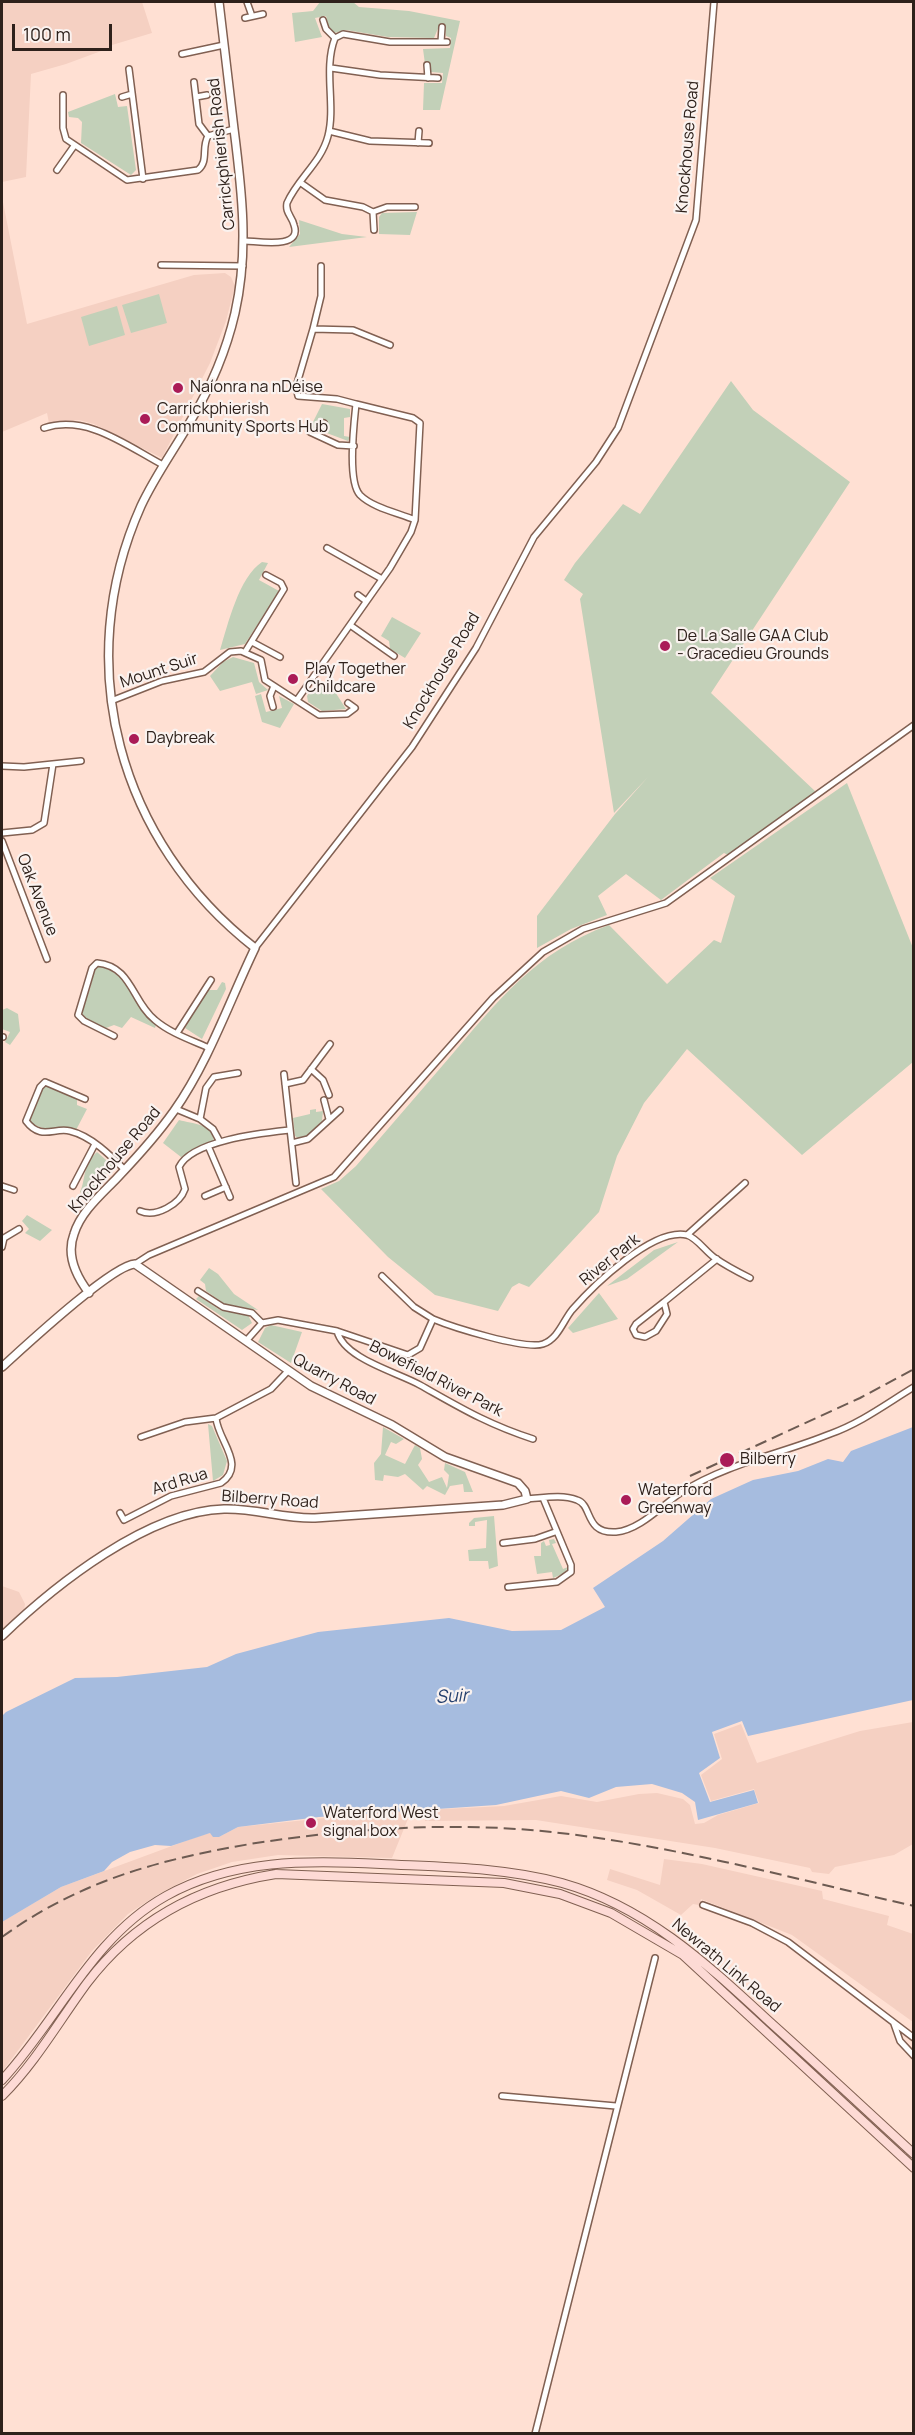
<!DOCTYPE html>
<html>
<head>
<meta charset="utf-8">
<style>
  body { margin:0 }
  #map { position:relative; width:915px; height:2435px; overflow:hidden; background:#ffe0d3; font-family:Manrope,sans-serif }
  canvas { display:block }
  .frame { position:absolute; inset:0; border:3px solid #2e211b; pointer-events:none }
  .scale { position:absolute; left:12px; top:24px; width:100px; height:27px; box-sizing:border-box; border:3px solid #2e211b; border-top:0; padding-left:8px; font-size:18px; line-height:21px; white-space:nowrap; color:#2e211b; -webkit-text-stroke:4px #faf2ef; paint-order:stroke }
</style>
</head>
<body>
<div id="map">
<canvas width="915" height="2435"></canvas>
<div class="frame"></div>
<div class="scale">100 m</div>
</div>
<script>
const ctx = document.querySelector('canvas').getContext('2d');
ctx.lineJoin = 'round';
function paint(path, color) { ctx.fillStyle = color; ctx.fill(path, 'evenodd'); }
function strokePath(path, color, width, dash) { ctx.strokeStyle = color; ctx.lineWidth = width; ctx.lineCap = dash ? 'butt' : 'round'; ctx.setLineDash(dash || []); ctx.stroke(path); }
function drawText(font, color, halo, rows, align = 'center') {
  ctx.font = font + ' Manrope,sans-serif'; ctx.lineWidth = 4.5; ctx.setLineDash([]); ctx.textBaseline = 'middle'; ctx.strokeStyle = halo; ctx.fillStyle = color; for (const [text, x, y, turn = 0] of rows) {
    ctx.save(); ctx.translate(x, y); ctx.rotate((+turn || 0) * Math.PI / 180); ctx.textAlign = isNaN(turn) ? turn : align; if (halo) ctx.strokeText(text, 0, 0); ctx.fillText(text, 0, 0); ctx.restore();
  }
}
paint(new Path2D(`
  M2,2H142L152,33L112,45V47L66,64L31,74L26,177L2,182Z
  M2,197L27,324L194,275L225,273L231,277L235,286L226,321L210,363L162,458L94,424L79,420L49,423L47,413L2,432Z
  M2,1586L19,1592L25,1604L24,1611L2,1632Z
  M913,1722V1844L894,1855L835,1867L829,1874L812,1872L810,1868L715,1848L536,1820L425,1821L424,1810L504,1806L561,1796L597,1802L639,1794L657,1793L683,1799L690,1805L695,1824L704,1823L718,1815L759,1803L754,1789L711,1801L701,1775L722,1759L714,1734L741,1724L757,1763L860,1731Z
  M412,1809L392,1858L278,1855L232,1862L197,1874L157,1895L128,1914L92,1951L2,2072V1922L5,1920L61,1887L199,1836L210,1833L219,1837L238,1827Z
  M664,1859L702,1864L822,1891L823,1899L889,1916L887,1925L913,1934V2022L792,1935L701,1899L699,1905L693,1904L681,1915L637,1890L607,1880L610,1869L660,1885Z`), '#f5d0c2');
paint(new Path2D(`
  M320,2H353L359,7L409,11L460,21L440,110H423L424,83H442L443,73L431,72L430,63L425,64L423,49L450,48L451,38L446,36L445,27L439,26L434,38L388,37L346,30L334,33L329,28L326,16L315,18L322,37L295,42L292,13L313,11Z
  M115,94L118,107L127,106L136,170L131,175L81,143L82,122L78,118L69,117L68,112Z
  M417,212L410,235L379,234V217L382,213Z
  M299,220L342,234L367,237L289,247L300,234Z
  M159,294L167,323L131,333L122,305Z
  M117,306L125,335L89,346L81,317Z
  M731,381L753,410L850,482L711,693L816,792L728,855L724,853L661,900L626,874L598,896L607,915L571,929L537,948V916L615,814L648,777L614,813L580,599L583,594L564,580L575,563L623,504L640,514Z
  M322,404L350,409V417L344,418V436L350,437L348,441L324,432L328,425L323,422L317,431L310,428Z
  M262,562L268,563L259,580L279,591L245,644L220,650C228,624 239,577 262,562Z
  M392,617L421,633L405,658L390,649L389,641L381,636Z
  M233,657L254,663L259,682L268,690L256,694L252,682L220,691L210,676L223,662Z
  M315,684L332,687L346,709L322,711L308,702L307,696Z
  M261,694L266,712L282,708L279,696L294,704L280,728L262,722L255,696Z
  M847,783L913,948V1062L802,1155L687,1049L644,1103L617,1156L599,1212L529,1287L519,1283L512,1287L498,1311L435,1295L388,1257L321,1189L339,1181L356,1166C387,1130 418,1094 449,1058C498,1001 535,952 609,925L667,984L714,940L721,943L735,896L710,878Z
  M99,966C140,980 128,1002 156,1025L155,1028L131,1017L122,1028L114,1025L106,1028L84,1018L81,1009L90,989L95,968Z
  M222,982L225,983L226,989L202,1039L185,1028L197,1005L209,990H217Z
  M7,1008L18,1014L20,1031L10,1045L5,1042L10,1032L2,1029V1010Z
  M47,1086L77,1098V1105L87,1109L76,1130C58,1122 53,1136 29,1122L43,1087Z
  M316,1109V1112L323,1111L322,1121L306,1137L298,1138L295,1136L293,1118L310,1114V1110Z
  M179,1120C193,1124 212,1123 214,1141L181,1157L163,1143Z
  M97,1152L113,1166L87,1197L80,1192C86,1180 82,1165 97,1152Z
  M27,1215L52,1230L40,1241L25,1233L29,1229L22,1221Z
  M678,1242L627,1279L607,1286L654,1250Z
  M209,1268L218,1274L234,1294L258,1310L225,1304L206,1291L205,1284L200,1280Z
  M599,1293L618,1319L573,1333L568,1328Z
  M199,1296L220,1310L248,1315L252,1323L242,1330L196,1299Z
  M271,1325L302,1332L291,1363L258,1342L265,1328Z
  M208,1424L212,1426L227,1461L223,1475L213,1481Z
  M383,1427L404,1439L396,1444L391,1442L385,1455L405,1464L415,1445L420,1448L422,1459L418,1465L429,1482L442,1477L447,1488L449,1475L444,1470L445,1463L465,1472L473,1492H464L463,1484L450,1486L445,1495L427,1486L423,1490L405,1474L398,1477L384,1475L383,1481L375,1480L374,1463L381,1454Z
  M494,1516L498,1566L489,1569L488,1561H469L468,1550L486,1548L487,1520L475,1522V1526H469V1523L474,1518Z
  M554,1539L556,1543L552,1544L563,1569L568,1567L565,1573L553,1578L552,1572L537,1574L534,1556H541V1543L544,1541L546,1546L550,1545L549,1540Z`), '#c2d0b8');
paint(new Path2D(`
  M913,1427V1700L748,1736L742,1721L712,1732L720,1758L699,1773L710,1802L754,1790L758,1803L698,1820L695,1802L682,1793L652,1784L616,1787L589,1798L561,1791L496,1805L319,1817L238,1827L219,1837H213L210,1833L171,1846L155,1845L130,1852L112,1862L104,1871L61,1887L2,1922V1716L6,1712L75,1678L117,1677L207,1667L236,1654L318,1632L449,1618L512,1631L561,1630L605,1607L593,1588L663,1541L711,1499L753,1480L798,1471L828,1459L843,1462L851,1451Z`), '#a6bcdf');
const minor = new Path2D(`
  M247,2L252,16
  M245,18L263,14
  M335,38L343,34L390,42H447
  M441,42L442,27
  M182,54L224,45
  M427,65L428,78
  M331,68L380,75L438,78
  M129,69L143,179
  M194,82L199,124L208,136
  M63,95V128L66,139L127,180L198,170C209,161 201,148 208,136L234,129
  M122,97L132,94
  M196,97L207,95
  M329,131L370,141L429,143
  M418,143L419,131
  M57,170L74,146
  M301,183L325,200L363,207L373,212L387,207H415
  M373,212L374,230
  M245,241C257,241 303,250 294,225C292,216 285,213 287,203C298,178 321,163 328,136C336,105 323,69 335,38L326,29L323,20
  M161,265L243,266
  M313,329L321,296V266
  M356,404L337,399L298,396L296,387L313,329L353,330L390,345
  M44,428C87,414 127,446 163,465
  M310,432L338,445L354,446
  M317,435L324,423
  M327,548L382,579
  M358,595L366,601
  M350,625L394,656
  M252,642L280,657
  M245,652L284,589L281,583L266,575
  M297,700L390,568L411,532L415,520C399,513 373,508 360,495C347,481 354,423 356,404L413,418L420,423L415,520
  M111,701L162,681L204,672L230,652L241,651L261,660L265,680L319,715L347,714L355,708L348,703
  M273,707L270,696L274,686
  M2,766L24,767L81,761
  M2,833L32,830L44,823L53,764
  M2,841L47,959
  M255,948L412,747L476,648L534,537L596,462L618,428L696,220L714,2
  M177,1033L211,980
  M114,1036L84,1021L78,1015L92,968L97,963C132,966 132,1002 155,1020C170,1033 191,1040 209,1048
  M2,1037H3
  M311,1069L323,1080L329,1095
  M284,1074L296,1183
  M285,1084L303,1080L330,1044
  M85,1099L45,1082L40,1087L26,1121C41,1141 54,1127 70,1131C91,1136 110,1155 125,1170
  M324,1100L329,1119
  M176,1109L200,1119
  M220,1142L213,1129L200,1119L206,1088L214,1077L238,1073
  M292,1143L308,1139L340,1110
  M209,1148L230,1197
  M2,1186L14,1190
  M73,1186L95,1144
  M205,1196L226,1187
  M140,1211C156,1218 180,1204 185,1189L179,1167C192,1140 263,1133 290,1130
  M687,1235L745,1183
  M2,1247L4,1238L19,1229
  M135,1264L149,1255L334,1177L493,998L543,952L583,929L666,903L914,725
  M382,1276L414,1307L433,1319
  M198,1291L223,1307L252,1313L262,1323
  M664,1302L636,1324L633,1329L636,1335L645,1337L656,1331L667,1314L664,1302L717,1259
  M337,1331C344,1359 397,1372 420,1385C461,1408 487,1424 533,1439
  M246,1341L262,1323L278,1320L337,1331L408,1355L420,1348L433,1319C452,1327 525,1350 543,1344C558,1339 563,1321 572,1310C593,1286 653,1227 687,1235C697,1238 706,1252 715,1258C726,1266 738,1272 750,1278
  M141,1437L185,1422L216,1418
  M527,1499C543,1498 562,1494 577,1500C593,1505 584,1534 616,1532C640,1530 662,1505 682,1492C728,1463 781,1454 830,1434C861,1423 886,1404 914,1387
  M120,1513L124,1520L171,1496L221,1483C247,1465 218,1441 216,1418L271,1389L288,1371
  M503,1543L535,1539L555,1532
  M508,1587L557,1582L571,1572V1565L543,1498
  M703,1905L752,1923L788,1942L914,2038
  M894,2024L900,2041L914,2056
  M502,2096L616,2106
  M535,2434L655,1958`);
const tertiary = new Path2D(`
  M89,1293C76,1276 66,1255 74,1234C81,1211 102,1194 118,1177C138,1156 157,1135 174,1111C209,1061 229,1002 255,948C119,842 70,665 141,506C155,476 174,450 190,422C211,387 226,352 235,313C249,251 242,192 234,129C229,87 224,44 219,2
  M2,1367C23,1348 112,1265 135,1264L311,1386L392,1425L445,1457L518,1483L525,1491L527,1499L503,1505L315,1518C284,1519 255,1508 224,1509C148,1511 55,1585 2,1636`);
const secondary = new Path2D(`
  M2,2080C58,2020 91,1938 166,1896C232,1859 308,1860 381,1864C441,1867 504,1867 562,1883C647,1907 708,1965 771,2023C819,2066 866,2110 914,2154
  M2,2096C36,2062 59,2021 87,1983C134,1921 199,1886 276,1874L504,1883L560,1894L611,1913L683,1955L914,2168`);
strokePath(minor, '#816052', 8);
strokePath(tertiary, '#816052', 10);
strokePath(secondary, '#816052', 10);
strokePath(minor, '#fff', 5);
strokePath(tertiary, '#fff', 7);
strokePath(secondary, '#fddad5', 8);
strokePath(new Path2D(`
  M690,1476L860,1398L914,1369
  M2,1937C81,1880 161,1859 256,1843C336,1831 419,1824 501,1828C637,1835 781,1876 914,1906`), '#6d5b52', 2, [12, 6]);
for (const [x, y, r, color] of [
  [178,388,6,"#aa1b57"],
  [145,419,6,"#aa1b57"],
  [665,646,6,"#aa1b57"],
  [293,679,6,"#aa1b57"],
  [134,739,6,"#aa1b57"],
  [727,1460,8,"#aa1b57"],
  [626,1500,6,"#aa1b57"],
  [311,1823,6,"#aa1b57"]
]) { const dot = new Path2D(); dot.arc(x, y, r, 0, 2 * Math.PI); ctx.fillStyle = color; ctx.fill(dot); strokePath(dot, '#faf2ef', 2); }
drawText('16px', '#2e211b', '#faf2ef', [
  ["Knockhouse Road",688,147,-85],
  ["Carrickphierish Road",222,154,-96],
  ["Mount Suir",159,671,-18],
  ["Knockhouse Road",442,671,-59],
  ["Oak Avenue",37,895,69],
  ["Knockhouse Road",115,1160,-50],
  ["River Park",610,1260,-39],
  ["Bowefield River Park",436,1379,27],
  ["Quarry Road",334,1380,28],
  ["Ard Rua",180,1482,-17],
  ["Bilberry Road",270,1500,4],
  ["Newrath Link Road",726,1966,40]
]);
drawText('16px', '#2e211b', '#faf2ef', [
  ["Naíonra na nDéise",190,388],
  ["Carrickphierish",157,410],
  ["Community Sports Hub",157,428],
  ["De La Salle GAA Club",677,637],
  ["- Gracedieu Grounds",677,655],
  ["Play Together",305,670],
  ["Childcare",305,688],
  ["Daybreak",146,739],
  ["Bilberry",740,1460],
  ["Waterford",638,1491],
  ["Greenway",638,1509],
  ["Waterford West",323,1814],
  ["signal box",323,1832]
], 'left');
drawText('italic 18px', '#26416f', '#faf2ef', [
  ["Suir",452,1697,-3]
]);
</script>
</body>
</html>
